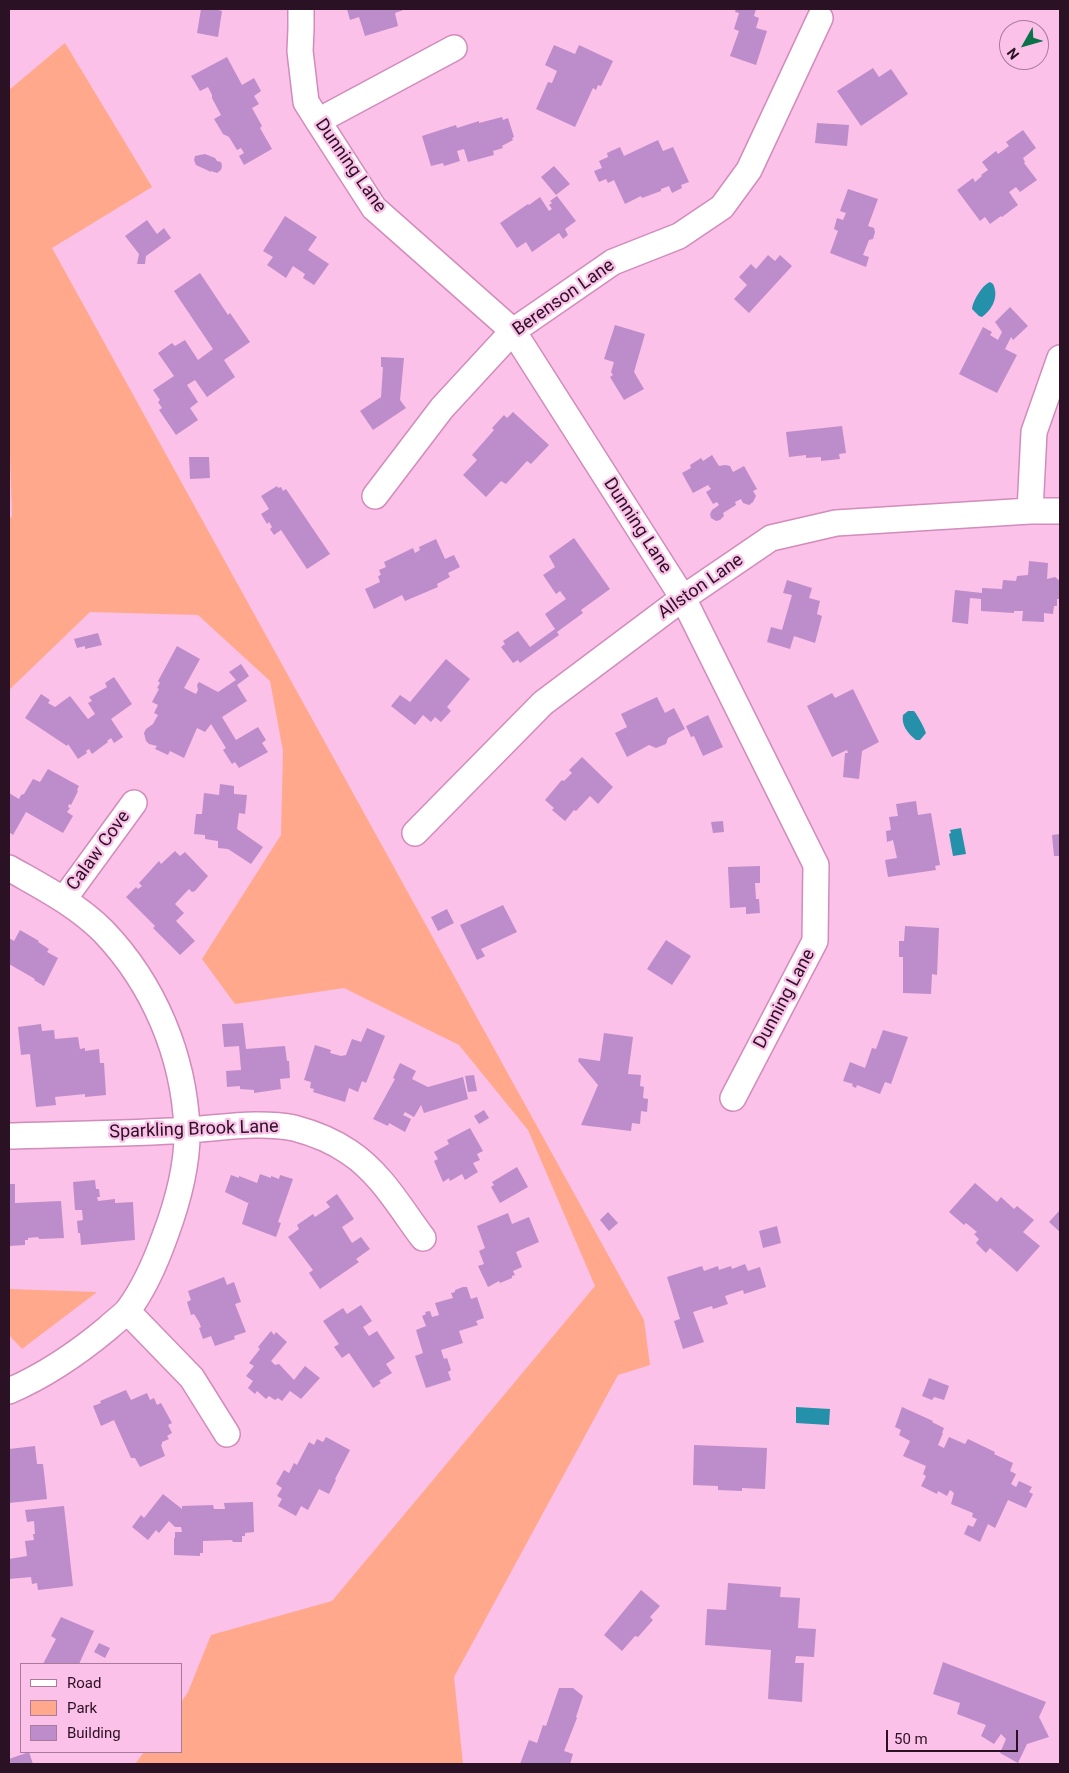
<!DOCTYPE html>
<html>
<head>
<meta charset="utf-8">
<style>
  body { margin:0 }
  #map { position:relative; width:1069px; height:1773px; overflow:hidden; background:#fbc1e8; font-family:Roboto,sans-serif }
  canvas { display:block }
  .frame { position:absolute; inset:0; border:10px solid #2b1124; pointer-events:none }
  .legend { position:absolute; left:20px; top:1663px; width:162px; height:90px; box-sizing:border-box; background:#fbc1e8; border:1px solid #a87b9a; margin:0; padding:6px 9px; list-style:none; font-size:15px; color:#2b1124 }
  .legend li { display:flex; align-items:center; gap:10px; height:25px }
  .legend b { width:25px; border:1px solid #a87b9a }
  .north { position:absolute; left:999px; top:20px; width:50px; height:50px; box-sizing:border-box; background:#fbc1e8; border:1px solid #a87b9a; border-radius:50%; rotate:232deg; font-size:14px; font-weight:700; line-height:20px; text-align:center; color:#2b1124 }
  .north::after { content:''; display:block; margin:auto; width:18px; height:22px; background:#0a7148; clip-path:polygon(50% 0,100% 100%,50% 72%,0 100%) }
  .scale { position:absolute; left:886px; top:1730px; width:132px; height:22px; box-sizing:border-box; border:2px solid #2b1124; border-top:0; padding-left:6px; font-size:15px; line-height:18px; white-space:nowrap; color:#2b1124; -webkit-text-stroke:4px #fbc1e8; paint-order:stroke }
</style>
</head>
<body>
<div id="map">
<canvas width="1069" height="1773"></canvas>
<div class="frame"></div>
<ul class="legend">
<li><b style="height:6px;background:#fff"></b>Road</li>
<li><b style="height:14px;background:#ffa88b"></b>Park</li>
<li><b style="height:14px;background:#bd8cca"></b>Building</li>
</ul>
<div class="north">N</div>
<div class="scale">50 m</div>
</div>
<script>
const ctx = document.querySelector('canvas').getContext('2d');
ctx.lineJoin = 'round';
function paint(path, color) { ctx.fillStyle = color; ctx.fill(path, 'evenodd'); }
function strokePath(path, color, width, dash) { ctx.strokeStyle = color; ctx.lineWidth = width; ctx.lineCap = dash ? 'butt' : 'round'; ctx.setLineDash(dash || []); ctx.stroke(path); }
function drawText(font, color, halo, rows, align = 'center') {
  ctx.font = font + ' Roboto,sans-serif'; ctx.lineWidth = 4.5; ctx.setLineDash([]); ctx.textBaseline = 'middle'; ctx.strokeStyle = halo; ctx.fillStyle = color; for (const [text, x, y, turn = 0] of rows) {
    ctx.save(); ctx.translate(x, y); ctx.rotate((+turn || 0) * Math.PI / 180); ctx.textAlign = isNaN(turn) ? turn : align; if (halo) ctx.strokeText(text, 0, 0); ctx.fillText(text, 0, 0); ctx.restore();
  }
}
paint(new Path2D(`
  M65,43L152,187L52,248L644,1320L650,1365L618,1375L454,1677L463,1764H135L144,1752H181V1702L188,1692L211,1635L332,1601L595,1286L528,1130L459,1045L344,988L235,1004L202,959L281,835L283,751L270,681L198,615L90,612L9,690V521L12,515L9,422V90Z
  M9,1289L97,1292L22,1349L9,1335Z`), '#ffa88b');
paint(new Path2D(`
  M990,282L993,284C999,296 993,309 982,317L979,316L972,309C973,301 982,285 990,282Z
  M914,711C917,714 925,729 926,733L920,740H916C908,734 901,725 903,715L908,711Z
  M961,828L966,854L953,856L949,834L951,833L950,830Z
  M796,1407L830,1409L829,1425L796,1423Z`), '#2590aa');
paint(new Path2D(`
  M201,9H214L222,11L218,37L197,33Z
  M347,9H406L395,13L398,26L365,36L359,17L350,20Z
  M736,9H756L754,16L759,18L756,28L767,31L756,65L730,56L739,31L734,29L739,13L735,12Z
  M554,45L575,54L579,45L613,61L601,86L598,85L596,90L593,88L575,127L536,109L548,82L552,83L557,71L545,65Z
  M227,57L242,85L254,78L261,91L254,96L259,104L252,108L262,126L260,128L272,149L244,165L239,156L244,153L241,148L237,150L229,137L223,134L214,119L221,115L212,98V95L208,87L200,91L191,76Z
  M873,68L879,77L891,69L908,94L861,126L837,91Z
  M502,117L503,120L508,118L514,137L512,138L513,140L502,146L503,148L493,151L494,155L468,162L464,149L457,151L460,161L444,166L443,163L431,166L422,136L456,125L457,128L479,121V123Z
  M817,123L849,125L847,146L815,143Z
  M1023,130L1036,148L1023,158L1025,162L1024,163L1037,180L1020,192L1016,187L1009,192L1018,205L1002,217L1001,216L990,224L985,217L980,221L957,190L973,178L975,182L982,176L981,175L988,170L982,162L996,151L998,154L1009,146L1006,142Z
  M658,140L663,151L673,147L689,182L681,185L682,188L672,193L669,186L661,189V191L642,198L641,196L625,204L614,180L608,183L606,179L599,182L594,171L602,168L599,161L608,157L607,153L620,147L624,156Z
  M205,154L215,158L217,161L221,162L222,166L221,170L217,173L211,171V172L196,165L194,160L195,156Z
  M554,166L570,184L556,195L541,177Z
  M848,189L878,199L868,226L874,228L875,232L873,239L869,240L863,255L869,257L866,267L830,253L838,231L834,229L837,218L843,220L846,213L840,211Z
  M557,196L576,221L565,229L568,235L563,239L559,233L532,252L526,242L517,248L500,223L528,204L529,205L540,197L549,211L552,209L549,205L552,203L550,201Z
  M285,216L317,237L308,250L329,264L314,285L303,278L305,274L293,266L286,278L267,265L273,257L263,251Z
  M147,220L157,234L164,228L171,238L146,256L145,264H137L139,254L125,236Z
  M768,255L775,261L780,255L792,266L749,313L734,299L747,285L739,277L751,264L756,269Z
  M200,273L228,315L230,313L250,342L224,360L235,377L207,397L195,380L187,385L198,402L190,408L198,420L176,435L159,410L162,408L158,402L160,400L153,390L174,376L158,353L172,343L175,346L185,340L198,360L213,349L174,291Z
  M1010,307L1028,326L1013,340L1011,337L1005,349L1017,355L997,393L959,374L983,327L992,332L990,335L998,340L1002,332L995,322Z
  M615,325L645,334L634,372L644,389L624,400L610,377L613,375L611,372L614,362L604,359Z
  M381,357L404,358L400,400L406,408L373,430L360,411L381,397L383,367H381Z
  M513,412L549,445L531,464L527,461L506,484L501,481L486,497L463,475L477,460L472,455L494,430L492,428L504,415L507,418Z
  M842,426L846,453L839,454L840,459L821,461V457L806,458V455L789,457L786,432Z
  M712,455L719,466L725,465L730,466L733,472L744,466L757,489L753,491L756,496L753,502L749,505L743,503L741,499L735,502L736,505L723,513L724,516L720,520L716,521L711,518L710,514L712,510L719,505L717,502L713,504L706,492L711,489L708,485L693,493L682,473L691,468L690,465L701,458L703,461Z
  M189,457H209L210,478L190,479Z
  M277,486L278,488L281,487L283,491L286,489L330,554L307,569L281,530L274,535L270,529L272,527L269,522L267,524L261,514L269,509L261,496Z
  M574,538L610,589L581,610L583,613L557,632L559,635L520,663L518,660L513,663L501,647L505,644L503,641L518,631L530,647L555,629L545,614L566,599L560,591L556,594L543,575L555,567L549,556Z
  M436,539L445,559L454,555L460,567L448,573L450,577L437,584L438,587L405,601L402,595L374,609L365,589L380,582L378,576L381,575L379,570L386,567L384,562L413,548L415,553L420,550L419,547Z
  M1029,561L1048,563L1047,579L1055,577L1060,581V599H1057V606H1054L1053,614L1044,613V622L1022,621L1023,611H1014V613L981,611V599L970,598L968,624L952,622L955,590L982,593V588L1002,589L1003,580L1016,581L1017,576L1028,575Z
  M787,580L812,588L809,598L820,601L817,614L822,616L815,643L794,636L790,649L767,642L771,627L782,630L792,595L783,593Z
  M98,633L102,645L85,649V646L77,648L74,639Z
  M177,646L200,659L184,688L196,694L198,690L197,685L199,682L218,692L236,680L229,672L241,664L249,676L237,685L247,701L222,717L236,740L258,727L266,740L262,743L268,752L239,768L235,762L232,764L223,750L226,748L211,724L205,732L197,728L184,758L170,751L168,755L155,749L157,746L149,744L146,741L144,733L146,729L153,724L158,715L154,713L158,705L152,702L159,689L157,688L160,683L158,681Z
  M446,659L470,679L447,707L451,711L441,722L435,717L431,722L423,715L415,725L391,706L400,695L410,702Z
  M114,677L132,704L111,719L123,737L114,743L111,738L107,741L108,742L92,754L89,749L86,751L87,753L78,759L68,744L67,746L25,718L41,694L50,700L48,703L55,707L70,696L88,719L95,714L88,703L92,701L89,697L107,687L105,683Z
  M853,689L879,742L862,751L859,779L843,777L845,753H848L847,750L832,757L807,706L832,693L835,698Z
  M657,697L665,713L674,708L685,729L668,738L666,744L656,748L649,745L627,757L615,733L627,727L621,714Z
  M708,715L723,747L703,756L694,736L691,737L686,726Z
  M582,757L613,787L598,804L590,796L576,811L574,810L565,821L552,810L554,808L545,800L561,781L562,780L564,781L572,773L569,770Z
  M48,769L79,786L77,790L78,791L71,805L69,804L68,807L70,808L67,812L73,816L63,833L26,812L13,835L9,832V793L19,799L21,795L24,794L33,779L40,782Z
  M220,784L234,786V794L247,795L245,814L239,813L237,829L263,847L251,864L228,849L218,848V841L205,839V835L194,834L196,814H202L204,793L219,795Z
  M916,801L918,815L931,813L940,865L935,866L936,870L888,877L885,860L897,858L893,840L887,842L886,831L891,830L889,817L898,816L896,804Z
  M723,821L724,832L713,833L711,822Z
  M1060,834V856H1054L1052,835Z
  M175,851L180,856L185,852L208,876L195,891L192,892L189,889L175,904L184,913L176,921L195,941L180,955L153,928L155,926L126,897L136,887L138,889L142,886L139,883L159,861L161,864Z
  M760,866V883H755L756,899H759L760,913L746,914V907L730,908L728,867Z
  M503,905L517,932L481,949L485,956L477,960L460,925Z
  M447,909L454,923L438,931L431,917Z
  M905,926L939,928L937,975L932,974L931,994L903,993V957H899V941H904Z
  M20,930L39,941L38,942L49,949L47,952L58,958L44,986L34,980L35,979L9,964V938L14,941Z
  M666,940L691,956L672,985L647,969Z
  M243,1023L246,1049L285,1046L287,1061H289L290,1078L280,1079L281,1089L254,1093V1090L240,1089V1086L227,1087L226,1071L241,1070L239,1046L224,1047L222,1024Z
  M41,1024L42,1031L54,1030L55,1039L78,1037L80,1049L85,1048V1051L99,1049L100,1063H104L106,1095L85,1097V1094L55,1097L56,1105L36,1107L30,1054L21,1055L18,1027Z
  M367,1028L385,1036L366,1083L362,1081L358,1092L349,1088L345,1102L313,1092L314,1089L310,1088L311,1082L304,1080L315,1045L331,1050L330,1053L341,1056L346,1055L352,1039L361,1042Z
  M883,1030L908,1037L891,1084L885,1082L880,1094L857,1085L856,1088L852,1086L853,1084L843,1081L850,1062L865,1068L872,1048L876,1049Z
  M604,1033L633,1037L628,1074L641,1075L640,1086L644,1087L643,1098L648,1099L647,1112L641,1111L640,1124L632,1123L631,1131L581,1125L598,1085L578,1061L579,1058L600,1061Z
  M400,1063L416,1071L412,1079L428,1087L463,1077L468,1099L424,1113L421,1105L414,1117L405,1112L403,1115L411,1119L405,1132L389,1123L388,1126L373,1119L395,1079L393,1078Z
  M474,1075L477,1091L468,1092L465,1076Z
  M484,1110L489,1118L479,1124L474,1116Z
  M470,1128L483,1151L477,1154L480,1160L473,1163L478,1172L465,1180L462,1174L450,1181L449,1178L443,1182L434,1161L438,1159L434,1152L449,1144L447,1140Z
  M517,1167L528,1187L500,1203L491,1187L494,1185L492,1182Z
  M260,1174L271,1178V1176L279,1179L280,1175L293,1179L278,1222L281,1223L276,1237L242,1224L249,1201L248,1203L225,1192L231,1175L239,1178V1176L257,1183Z
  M95,1180L96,1189H99L100,1197H97L98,1201L115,1199V1203L133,1202L135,1240L81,1245L80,1233H78L77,1221L83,1220L82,1210H75L73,1182Z
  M975,1183L997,1202L1001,1197L1014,1209L1017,1206L1034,1220L1023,1232L1040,1246L1017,1272L990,1248L986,1253L976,1243L979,1239L974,1234L977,1232L966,1223L964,1225L949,1212Z
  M9,1184H15V1203L61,1201L64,1238L39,1239L38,1237L28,1238V1240H25V1245L9,1246Z
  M337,1194L354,1219L342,1227L352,1243L361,1237L370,1249L356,1259L359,1262L320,1289L309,1273L313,1270L288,1237L299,1229L297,1225L313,1214L315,1217L330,1207L326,1202Z
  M1060,1210V1232L1049,1222Z
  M608,1212L618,1223L609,1231L600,1220Z
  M508,1213L512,1224L529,1217L539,1242L516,1252L522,1267L513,1271L515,1275L512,1276V1278L500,1283L499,1281L488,1287L478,1266L484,1264L479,1251L485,1248L477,1226Z
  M777,1226L781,1243L763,1248L759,1231Z
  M745,1264L748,1271L760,1267L766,1287L744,1294L743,1290L725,1296L728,1304L713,1309L712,1306L693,1312L704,1342L683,1349L674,1321L680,1319L667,1277L702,1266L704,1271L718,1266L719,1270L731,1266L732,1269Z
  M224,1277L227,1285L234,1282L241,1302L235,1304L246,1332L234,1336L235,1339L215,1346L211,1336L203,1339L199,1328L201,1327L199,1322L194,1314L191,1315L187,1302L191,1300L188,1291Z
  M463,1287H467L471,1299L477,1297L484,1318L476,1321L478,1325L459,1331L463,1343L441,1350L444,1359L447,1358L451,1370L448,1372L451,1380L426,1388L415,1356L423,1353L416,1330L426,1326L422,1316L426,1314L425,1312L430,1311L432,1317L439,1315L435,1303L453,1298L451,1293L455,1292V1290Z
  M361,1305L372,1321L363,1327L369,1336L377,1331L395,1358L386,1364L392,1373L379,1381L381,1383L373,1388L349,1353L342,1358L334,1347L339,1344L323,1321L343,1308L347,1314Z
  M271,1331L274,1335L276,1332L287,1342L271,1361L275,1365L279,1364L294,1380L305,1366L320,1378L301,1399L290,1391L282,1401L278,1398L275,1400L269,1396L266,1399L257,1391L255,1394L248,1388L253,1381L246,1376L254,1366L249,1363L260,1349L258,1347Z
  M929,1378L949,1386L944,1400L934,1397L932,1400L922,1396Z
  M126,1390L131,1400L147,1393L150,1400L154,1398L157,1405L161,1403L172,1423L168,1425L172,1433L167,1436L169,1439L162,1442V1444L161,1445L165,1456L140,1467L135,1458H131L114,1420L101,1426L93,1406L101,1403L100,1401Z
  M902,1407L933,1421L932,1422L944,1428L942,1433H943L938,1445L944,1448L949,1437L965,1444L968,1439L995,1452L994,1454L1013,1463L1010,1471L1016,1474L1011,1484L1016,1487L1019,1481L1032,1487L1029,1492L1033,1494L1026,1508L1008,1500L995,1528L988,1524L980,1542L964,1534L968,1525L973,1527L977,1519L972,1517L973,1513L951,1504L954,1493L950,1490L947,1496L938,1491L937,1494L921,1486L926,1476L923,1474L926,1466L903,1456L910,1441L899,1435L901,1430L895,1427Z
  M326,1437L350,1450L335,1479L336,1480L329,1494L319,1489L308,1510L301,1506L296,1516L278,1506L282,1499L277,1496L282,1488L276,1484L284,1470L289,1473L294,1463L297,1465L309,1442L314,1445L317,1439L323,1442Z
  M694,1445L767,1448L765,1489L742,1488V1491L718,1490V1486L693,1485Z
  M35,1446L37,1464H43L47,1499L9,1503V1449Z
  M163,1494L182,1509V1506L213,1505L214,1509H225L224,1503L253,1502L254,1532L245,1533V1536H242V1542H233L232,1540L203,1541V1553H200V1556L174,1555V1538H175V1532H182L181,1527H175L169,1521L159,1533L156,1530L148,1540L132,1527L141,1515L144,1518Z
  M64,1506L73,1586L38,1590L37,1583L32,1584L31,1577L9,1579V1559L27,1556L25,1541L34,1540L33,1534H35L34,1521L27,1522L25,1510Z
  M728,1583L781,1587L780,1597L800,1598L798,1628L816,1629L814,1657L796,1656L795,1663H804L802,1702L768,1699L771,1650L705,1645L707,1609L726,1610Z
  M641,1590L660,1606L650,1617L653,1620L638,1637L635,1636L622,1651L604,1635Z
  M61,1617L94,1631L79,1664H43L56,1639L51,1636Z
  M99,1643L110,1648L105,1658L94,1652Z
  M943,1662L1046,1702L1039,1717L1049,1737L1027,1744L1018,1763L1000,1753L1006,1739L1001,1734L994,1744L981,1736L986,1725L957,1714L960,1703L933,1694Z
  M559,1688H573L583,1696L576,1717L577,1718L564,1751L573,1754L570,1764H520L529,1740L537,1743L543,1725L546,1726Z
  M29,1752L33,1764H11L9,1759Z`), '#bd8cca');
const minor = new Path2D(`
  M301,9V29L300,51L306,102L318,121L374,208L513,331L683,598L816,865L815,941L733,1098
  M318,121L454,48
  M375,496L442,408L513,331L613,262L679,236L722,207L749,170L820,18
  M1030,511L1034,432L1060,358
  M415,833L543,703L683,598L771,538L836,523L1030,511H1060
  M9,868C42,887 76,904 103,931C154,984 184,1056 187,1129C188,1164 177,1204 165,1236C156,1261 144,1289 128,1310C122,1317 114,1322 108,1328C78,1353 44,1376 9,1391
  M64,899L134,803
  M9,1136C68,1134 128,1134 187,1130C222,1128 259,1121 294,1128C313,1133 333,1141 349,1152C381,1173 401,1209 423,1238
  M127,1311L192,1378L227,1434`);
strokePath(minor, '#d18cbb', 28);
strokePath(minor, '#fff', 25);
drawText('18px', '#2b1124', '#fbc1e8', [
  ["Dunning Lane",350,166,55],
  ["Berenson Lane",564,298,-35],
  ["Dunning Lane",637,526,57],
  ["Allston Lane",701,587,-35],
  ["Calaw Cove",99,851,-54],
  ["Dunning Lane",785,999,-62],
  ["Sparkling Brook Lane",194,1130,-2]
]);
</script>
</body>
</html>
